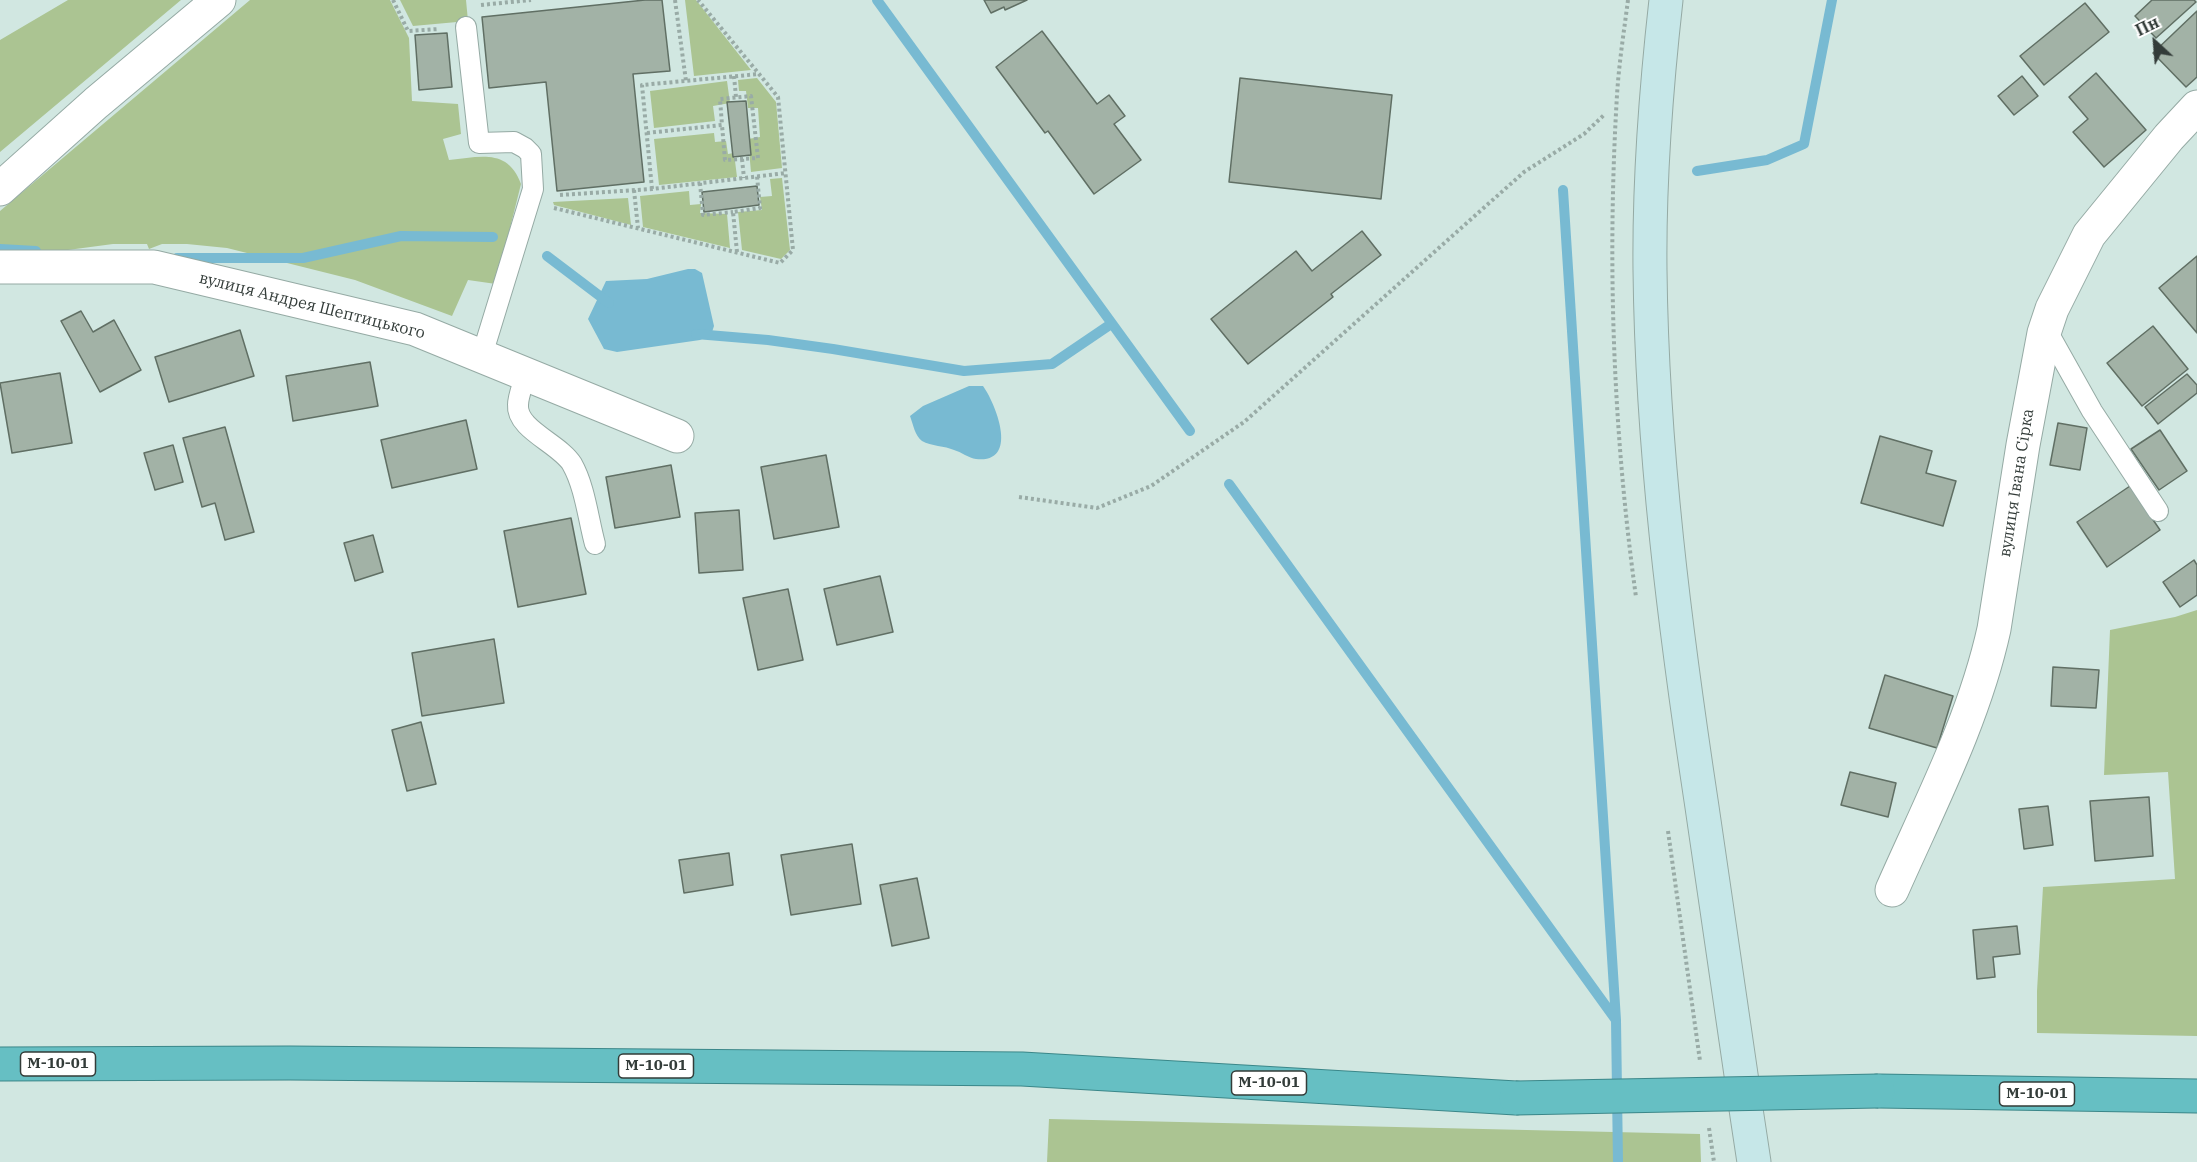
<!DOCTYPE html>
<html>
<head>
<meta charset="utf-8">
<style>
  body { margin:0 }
  #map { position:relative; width:2197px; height:1162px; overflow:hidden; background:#d1e7e1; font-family:"IBM Plex Serif",serif }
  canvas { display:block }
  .north { position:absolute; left:2125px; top:12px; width:60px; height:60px; -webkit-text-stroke:4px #fff; paint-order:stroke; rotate:334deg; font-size:16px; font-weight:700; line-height:24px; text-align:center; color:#333c39 }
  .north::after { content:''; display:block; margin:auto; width:21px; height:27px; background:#333c39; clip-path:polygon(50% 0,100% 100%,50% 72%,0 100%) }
</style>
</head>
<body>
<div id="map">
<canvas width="2197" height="1162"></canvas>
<div class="north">Пн</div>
</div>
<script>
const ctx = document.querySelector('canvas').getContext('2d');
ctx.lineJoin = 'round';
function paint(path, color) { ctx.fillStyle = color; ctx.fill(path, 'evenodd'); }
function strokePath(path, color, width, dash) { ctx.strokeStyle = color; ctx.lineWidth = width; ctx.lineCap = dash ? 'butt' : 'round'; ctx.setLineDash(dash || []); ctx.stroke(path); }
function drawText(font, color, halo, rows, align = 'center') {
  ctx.font = font + ' "IBM Plex Serif",serif'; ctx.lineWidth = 4.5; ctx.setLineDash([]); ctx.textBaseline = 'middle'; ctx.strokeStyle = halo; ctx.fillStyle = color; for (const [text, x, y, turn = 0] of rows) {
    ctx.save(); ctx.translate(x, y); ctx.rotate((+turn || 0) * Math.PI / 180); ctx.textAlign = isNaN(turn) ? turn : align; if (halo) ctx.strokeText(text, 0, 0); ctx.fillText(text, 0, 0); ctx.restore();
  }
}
paint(new Path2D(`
  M68,0H181L0,152V40Z
  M250,0H390L409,38L412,101L458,104L461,134L443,139L449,160C480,157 508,148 521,184L496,284L468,280L452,316L355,280L227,248L187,244H162L149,249L147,244H113L0,259V211Z
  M400,0H466L468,21L413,26Z
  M685,0H696L751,70L694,76Z
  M757,78L776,102L782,168L751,172L748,139L760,137L758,108H748L746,91H739L738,80Z
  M727,81L730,103L713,106L715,121L654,128L650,91Z
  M714,133L715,142L726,141L728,154L734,153L737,177L659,185L654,139Z
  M782,178L790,250L781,259L742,250L738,212L762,210L760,197L772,196L770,179Z
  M689,191L690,205L701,204L700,213L727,214L730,248L643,227L640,196Z
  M628,198L631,225L554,205L553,202Z
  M2197,610V1036L2037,1033V991L2043,887L2175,879L2168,772L2104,775L2110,630L2175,617Z
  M1049,1119L1700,1134L1701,1162H1047Z`), '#abc492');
paint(new Path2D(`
  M688,269H695L702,273L714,326L711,335L700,340L617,352L604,349L588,319L606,281L647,279Z
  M969,386H983C996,404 1020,464 976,459C969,458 961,452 954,450C945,446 931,446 922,441C915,436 913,424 910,416L923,406Z`), '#78bad2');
strokePath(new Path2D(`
  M877,0L1190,431
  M1697,171L1767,160L1804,144L1832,0
  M1563,190L1616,1020
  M0,249L36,251
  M547,256L609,303
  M177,258H303L401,236L493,237
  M696,334L768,340L833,349L964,371L1052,364L1111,324
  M1229,484L1616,1020L1618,1162`), '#78bad2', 10);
const building = new Path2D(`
  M645,0H662L670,71L633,74L644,182L557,191L546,82L489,88L482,17Z
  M984,0H1027L1005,10L1004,7L991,13Z
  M2152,0H2194L2196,2L2156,38L2135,16Z
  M2085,3L2109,32L2044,85L2020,56Z
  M2197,11V77L2186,87L2153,53Z
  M1042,31L1097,104L1109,95L1125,116L1114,124L1141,160L1094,194L1048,131L1045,133L996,67Z
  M447,33L452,87L419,90L415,35Z
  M2096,73L2146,130L2104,167L2073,132L2088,119L2069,97Z
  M2022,76L2038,96L2014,115L1998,96Z
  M1240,78L1392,95L1381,199L1229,182Z
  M746,101L751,155L733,157L727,102Z
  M757,186L759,205L704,212L702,192Z
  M1362,231L1381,255L1331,294L1333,297L1248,364L1211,319L1296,251L1312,271Z
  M2197,256V333L2159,288Z
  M81,311L93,332L114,320L141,370L100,392L61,321Z
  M2153,326L2188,369L2142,406L2107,363Z
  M240,330L254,376L169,402L155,357Z
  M370,362L378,406L293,421L286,376Z
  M60,373L72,443L12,453L0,383Z
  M2187,374L2197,385V393L2158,424L2145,407Z
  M466,420L477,469L392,488L381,440Z
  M2058,423L2087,428L2080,470L2050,465Z
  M225,427L254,532L225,540L215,503L202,507L183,438Z
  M2160,430L2187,471L2159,490L2131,449Z
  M1880,436L1932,451L1926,473L1956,481L1943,526L1861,503Z
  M173,445L183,482L155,490L144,453Z
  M826,455L839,527L774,539L761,467Z
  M671,465L680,517L615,528L606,477Z
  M2130,486L2160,530L2107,567L2077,522Z
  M739,510L743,570L699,573L695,513Z
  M571,518L586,594L518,607L504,531Z
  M373,535L383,572L355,581L344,543Z
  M2194,560L2197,565V595L2180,607L2163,582Z
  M880,576L893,632L837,645L824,589Z
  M788,589L803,660L758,670L743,598Z
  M494,639L504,703L422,716L412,653Z
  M2053,667L2099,670L2096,708L2051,706Z
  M1885,675L1953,696L1937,748L1869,728Z
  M421,722L436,784L407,791L392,730Z
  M1850,772L1896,783L1888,817L1841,805Z
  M2149,797L2153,856L2095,861L2090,801Z
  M2048,806L2053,845L2024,849L2019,809Z
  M852,844L861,904L791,915L781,855Z
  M729,853L733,885L684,893L679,860Z
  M917,878L929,938L892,946L880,885Z
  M2017,926L2020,954L1993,957L1995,977L1977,979L1973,930Z`);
paint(building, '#a2b2a6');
strokePath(building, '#606f64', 1.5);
const service = new Path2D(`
  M466,27L479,143L514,142L525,148L531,154L533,189L482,355
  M2046,329L2092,411L2158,511
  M526,373C524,383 518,395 518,405C516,429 560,444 572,464C585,487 588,518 595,544`);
const minor = new Path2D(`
  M0,189L96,103L219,0
  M0,267H154L415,329L677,436
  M1892,890C1929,806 1974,720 1994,629L2023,445L2044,333L2052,309L2089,235L2169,137L2197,107`);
const secondary = new Path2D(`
  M1666,0C1656,89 1649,180 1650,270C1652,450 1675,629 1702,807C1719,926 1736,1044 1754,1162`);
const trunk = new Path2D(`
  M0,1064L290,1063L1022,1069L1516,1098
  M1878,1091L2197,1096`);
strokePath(service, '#95aaa4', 22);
strokePath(minor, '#95aaa4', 35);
strokePath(secondary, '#95aaa4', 35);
strokePath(trunk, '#3b8789', 35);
strokePath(new Path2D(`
  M393,0L408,31L439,29
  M675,0L686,81
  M1628,0C1624,31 1619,63 1617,95C1607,262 1613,431 1636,597
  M481,5L531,0
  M734,76L736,97
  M647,133L722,125L720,99L751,96L758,158L725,160L722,125
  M742,159L744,178
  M700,183L703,215L733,212
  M652,189L642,85L759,74
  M634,190L638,228
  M560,195L652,189L786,173
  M554,208L780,263L793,250L778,97L698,0
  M737,252L733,212L760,208L757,176
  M1019,497L1097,508L1151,486L1244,422L1524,172L1584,134L1605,114
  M1668,831L1700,1061
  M1709,1128L1714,1162`), '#99aba6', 4, [3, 3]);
strokePath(service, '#fff', 20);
strokePath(minor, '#fff', 33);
strokePath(secondary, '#c6e7e8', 33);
strokePath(trunk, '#66bfc3', 33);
const trunkBridge = new Path2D(`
  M1516,1098L1878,1091`);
strokePath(trunkBridge, '#3b8789', 35, []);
strokePath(trunkBridge, '#66bfc3', 33);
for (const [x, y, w] of [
  [58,1064,75],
  [656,1066,75],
  [1269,1083,75],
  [2037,1094,75]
]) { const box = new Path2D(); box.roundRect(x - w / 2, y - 12, w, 24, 4.5); ctx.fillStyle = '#fff'; ctx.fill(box); strokePath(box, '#333c39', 1.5); }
drawText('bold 15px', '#333c39', null, [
  ["М-10-01",58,1064],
  ["М-10-01",656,1066],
  ["М-10-01",1269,1083],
  ["М-10-01",2037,1094]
]);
drawText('16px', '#333c39', '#fff', [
  ["вулиця Андрея Шептицького",312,306,14],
  ["вулиця Івана Сірка",2017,483,-81]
]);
</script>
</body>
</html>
